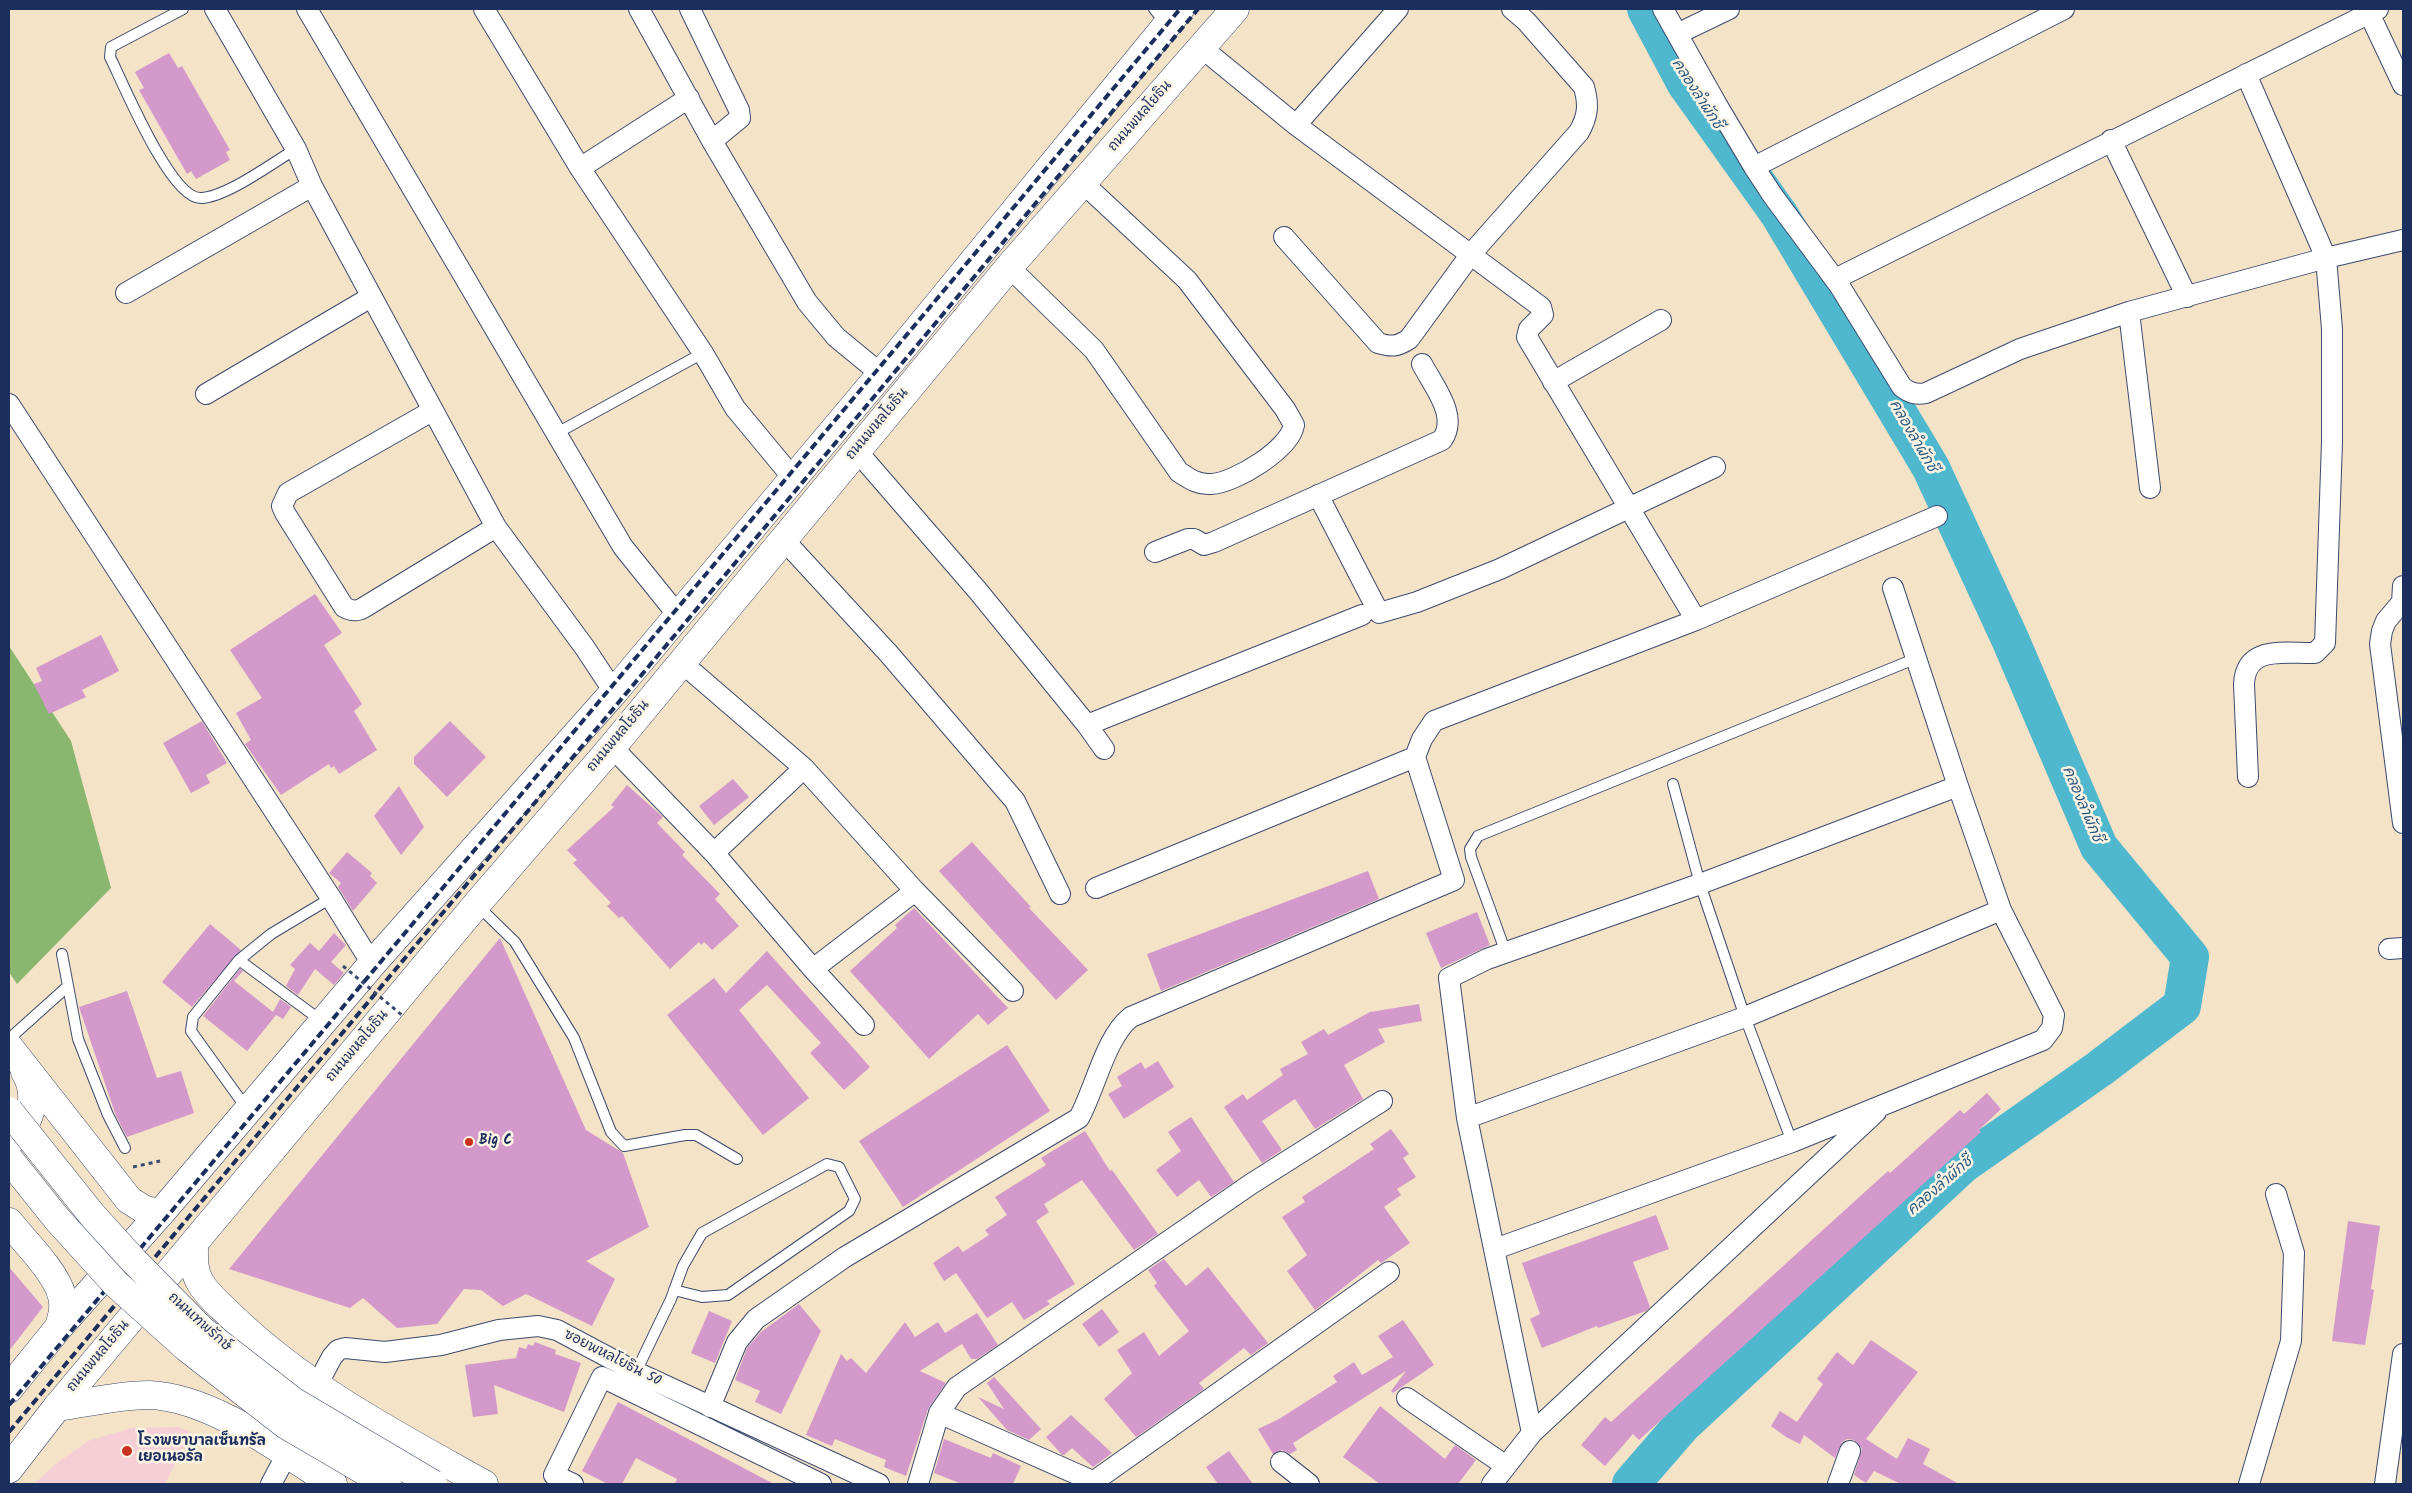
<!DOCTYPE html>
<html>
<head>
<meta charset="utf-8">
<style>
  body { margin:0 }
  #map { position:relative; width:2412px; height:1493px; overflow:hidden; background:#f4e3c7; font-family:Kalam,sans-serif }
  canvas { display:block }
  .frame { position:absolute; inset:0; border:10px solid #1b2f5e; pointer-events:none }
</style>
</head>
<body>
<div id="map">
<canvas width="2412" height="1493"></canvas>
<div class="frame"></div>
</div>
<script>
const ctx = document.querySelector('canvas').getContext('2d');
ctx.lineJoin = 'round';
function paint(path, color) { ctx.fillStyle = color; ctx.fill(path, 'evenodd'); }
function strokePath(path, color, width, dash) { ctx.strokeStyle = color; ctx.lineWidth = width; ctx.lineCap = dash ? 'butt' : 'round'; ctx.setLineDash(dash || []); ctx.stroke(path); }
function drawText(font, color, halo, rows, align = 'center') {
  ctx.font = font + ' Kalam,"Playpen Sans Thai",sans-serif'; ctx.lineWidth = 5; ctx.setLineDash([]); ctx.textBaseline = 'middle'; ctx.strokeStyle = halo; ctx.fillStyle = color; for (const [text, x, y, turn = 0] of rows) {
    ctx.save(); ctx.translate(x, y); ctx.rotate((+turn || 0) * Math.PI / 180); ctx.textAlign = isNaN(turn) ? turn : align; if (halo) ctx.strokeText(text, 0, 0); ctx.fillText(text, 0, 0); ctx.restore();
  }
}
paint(new Path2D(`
  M179,1427L191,1432L165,1484H34L58,1462L88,1441L132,1428Z`), '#f6cfd6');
paint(new Path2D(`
  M9,646L71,741L111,888L17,984L9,972Z`), '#89b770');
strokePath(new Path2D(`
  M1631,1484L1682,1425L1962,1165L2099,1069L2182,1006L2190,957L2099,847L2010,639L1931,468L1779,214L1686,84L1646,9`), '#50b8ce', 38);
paint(new Path2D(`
  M169,53L178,68L182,66L230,150L226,152L230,160L196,179L191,171L187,174L139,90L144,88L135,72Z
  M315,594L342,633L324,645L362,704L354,711L377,750L339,774L334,766L331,768L329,764L281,795L245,744L251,740L236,713L262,698L230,650Z
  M101,635L119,671L82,690L86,697L49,714L34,684L42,681L36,668Z
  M202,721L227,763L206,775L210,783L191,793L163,743Z
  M450,721L486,757L447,797L414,764V757Z
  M733,779L749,797L714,825L699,806Z
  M627,785L663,817L657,823L685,852L682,855L720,894L715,899L739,926L712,950L704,942L701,945L699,942L670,969L622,916L619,918L607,906L611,903L573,863L577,860L567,850L614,807L611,805Z
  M399,786L424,827L401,855L374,816Z
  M972,842L1031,907L1029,908L1088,970L1056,1000L939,871Z
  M347,852L372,873L370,876L377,883L353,911L338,887L341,883L329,873Z
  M1368,871L1379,899L1161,991L1147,954Z
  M914,908L1008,1008L988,1025L978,1014L929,1059L850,971L897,928L895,925Z
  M1477,912L1490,945L1441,968L1426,933Z
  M210,924L241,950L192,1007L162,982Z
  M334,933L346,945L331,962L344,973L334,985L315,969L298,995L286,986L295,969L290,965L310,943L319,951Z
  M500,938L586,1130L623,1153L649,1227L586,1261L615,1279L592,1326L526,1294L503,1306L481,1290L464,1289L437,1324L397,1328L363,1298L350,1308L229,1269Z
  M767,951L870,1067L844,1090L810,1053L821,1043L767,985L739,1010L809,1098L763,1135L667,1015L714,978L726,993Z
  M240,969L243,971L234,981L273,1012L280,999L291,1007L283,1019L276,1015L247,1051L203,1016Z
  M127,991L157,1078L181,1071L194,1113L127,1137L116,1116L79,1007Z
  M1419,1004L1422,1021L1378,1029L1385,1042L1344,1065L1363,1099L1315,1129L1295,1099L1262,1121L1282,1150L1262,1163L1224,1107L1243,1094L1247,1100L1283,1075L1280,1069L1308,1054L1301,1042L1324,1029L1328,1035L1370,1012Z
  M1007,1045L1050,1111L903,1207L859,1141Z
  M1158,1061L1174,1087L1124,1119L1108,1094L1122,1086L1117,1077L1141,1062L1145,1069Z
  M1987,1093L2001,1109L1979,1130L1981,1132L1639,1440L1633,1434L1605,1466L1581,1445L1605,1417L1611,1422L1888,1171L1890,1173L1960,1110L1964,1114Z
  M1191,1117L1234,1182L1211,1197L1199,1180L1177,1197L1156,1170L1181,1151L1168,1132Z
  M1391,1129L1409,1154L1403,1158L1416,1177L1397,1189L1401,1195L1384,1207L1410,1243L1381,1263L1378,1260L1315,1310L1287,1271L1307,1255L1282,1217L1305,1202L1302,1197L1374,1149L1370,1144Z
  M1085,1131L1110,1171L1112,1170L1158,1234L1134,1250L1082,1180L1044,1204L1049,1212L1036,1221L1075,1284L1047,1301L1050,1304L1024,1320L1012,1302L987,1318L956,1273L944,1281L933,1263L958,1246L963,1252L989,1235L985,1230L1007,1215L995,1197L1046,1165L1041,1158Z
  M1656,1215L1669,1249L1633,1262L1650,1307L1646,1311L1598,1328L1597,1326L1542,1348L1530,1319L1540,1314L1522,1263Z
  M2348,1221L2380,1226L2371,1289L2374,1290L2365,1345L2332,1341Z
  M1164,1259L1186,1286L1208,1267L1268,1343L1251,1355L1244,1348L1199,1383L1204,1389L1136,1437L1104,1399L1132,1373L1117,1350L1144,1332L1159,1356L1189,1331L1154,1286L1157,1283L1148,1270Z
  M9,1267L43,1307L9,1351Z
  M799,1304L821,1331L781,1414L755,1402L760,1391L735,1380L747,1348L761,1332Z
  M1102,1309L1119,1332L1099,1347L1082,1324Z
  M709,1311L732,1321L715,1363L691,1353Z
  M977,1313L998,1345L977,1359H971L962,1344L920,1371L946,1383L928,1409L906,1476L884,1467L886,1460L835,1439L832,1446L806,1435L841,1354L847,1361L851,1358L866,1373L905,1322L915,1337L938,1322L945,1333Z
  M1403,1320L1434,1365L1393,1393L1391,1391L1406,1371L1293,1443L1297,1450L1290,1454L1282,1450L1273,1454L1258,1429L1279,1419L1337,1382L1333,1376L1354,1362L1362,1375L1393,1357L1378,1336Z
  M1871,1340L1918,1372L1866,1439L1897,1459L1908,1438L1930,1449L1923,1464L1959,1484H1901L1874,1471L1866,1483L1854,1475L1862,1449L1854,1440L1847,1439L1842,1442L1835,1458L1804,1435L1800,1444L1786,1437L1771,1426L1780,1411L1797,1422L1823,1384L1817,1379L1837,1352L1853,1365Z
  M535,1342L556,1350L555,1354L581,1363L564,1412L494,1385L498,1414L473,1417L465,1365L516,1358L519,1347L526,1349L528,1344L533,1346Z
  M994,1377L1041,1429L1029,1440L1007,1430L978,1397L1004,1409L987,1383Z
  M618,1402L774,1484H675L677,1479L636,1458L622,1484H608L582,1471Z
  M1380,1406L1445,1459L1455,1445L1476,1460L1458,1484H1380L1343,1457Z
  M1071,1415L1112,1453L1093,1467L1072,1448L1064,1455H1062L1046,1437Z
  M944,1439L991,1458L993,1453L1021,1466L1013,1484H962L934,1473Z
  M1229,1451L1253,1484H1218L1206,1467Z`), '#d399cb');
const lane = new Path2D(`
  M183,9L111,47L110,57C123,83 171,200 201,198C227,197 272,163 296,149
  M1154,9L1166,24
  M557,433L703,353
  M1673,784L1700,884L1745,1017L1792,1142
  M477,905L515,942L574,1038L611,1132L624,1146L685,1135H696L737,1159
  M1506,953L1471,857L1470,849L1478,836L1917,658
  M62,954L78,1039L108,1115L125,1148
  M239,960L323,1022
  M9,1039L68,986
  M247,1109L191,1031L193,1017L239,960L271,934L331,898
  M636,1372L671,1299L683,1266L702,1233L827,1164L839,1167L855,1199L849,1211L728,1295L702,1297L674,1290`);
const street = new Path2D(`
  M215,9L296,149L312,186L496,527L585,648L614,692
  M307,9L623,547L677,614
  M484,9L580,168L703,353L735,408L793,478
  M639,9L712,141L807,302L836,337L881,374
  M690,9L739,110L740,118L712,141
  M1663,9L1717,105L1754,167L1773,196L1839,285L1902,387C1910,393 1916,395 1926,393L2020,349L2129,312L2326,258L2403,240
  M2369,13L2403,85
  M1677,34L1729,9
  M1202,48L1296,125L1541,307L1543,315L1529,329L1527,337L1696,620
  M2246,74L2326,258L2332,329V442L2325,643L2315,653C2286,654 2246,644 2244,684L2248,777
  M1296,125L1398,9
  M2111,140L2187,297
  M1754,167L2064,9
  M580,168L689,98
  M1284,237L1378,343C1391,347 1397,347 1409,339L1471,254L1579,132C1588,116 1589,105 1584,87L1526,21L1512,9
  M1009,267L1094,350L1179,472C1190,479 1198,485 1211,484C1235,483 1290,449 1294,425L1285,409L1187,280L1083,183
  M1835,279L2378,9
  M126,293L312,186
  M2129,312L2150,488
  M1553,382L1661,320
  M206,394L371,297
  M9,404L331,898L372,964
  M432,411L288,493L282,506L285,513L344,607C351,611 356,612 363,608L496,527
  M856,450L978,591L1087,725L1104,749
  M1318,495L1379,613L1417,602L1500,569L1715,467
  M783,539L889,654L1015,801L1060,894
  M1155,552L1188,539H1194L1204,545L1214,542L1442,440C1459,416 1434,387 1422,364
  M2403,586L2402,602L2386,621L2382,631L2380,644L2403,823
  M681,662L804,768L915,891L1013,991
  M1087,725L1362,615
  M612,747L714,853L813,969L864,1025
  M714,853L804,768
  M1096,888L1415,757
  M2389,949L2403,948
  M813,969L915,891
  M1467,1118L1745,1017L2001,910
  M1495,1249L1792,1142L2043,1040L2052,1028L2054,1015L2001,910L1958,786L1893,588
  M317,1385L332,1357L338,1350L345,1348L385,1352L441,1345L499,1330L538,1326L557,1330L636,1372L879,1484
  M1407,1398L1506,1466
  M710,1407L737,1342L756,1319L845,1257L1079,1118C1095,1089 1106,1036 1131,1017L1454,880L1415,757L1422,739L1434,721L1696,620L1937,516
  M939,1413L1099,1484
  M1532,1433L1467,1118L1449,978L1487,959L1700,884L1958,786
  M1281,1462L1309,1484
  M1093,1482L1389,1272
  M271,1484L287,1454
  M573,1484L554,1475L602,1377L821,1484
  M918,1484L939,1413L957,1387L1251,1184L1382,1101
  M1492,1484L1532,1433L1876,1112
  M1838,1484L1850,1451
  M2249,1484L2291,1341L2294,1253L2276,1194
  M2385,1484L2403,1354`);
const secondary = new Path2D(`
  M9,1047L129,1200L145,1210L160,1213
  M9,1143C30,1126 40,1096 25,1072
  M9,1222C25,1242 56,1272 62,1296C65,1307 62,1317 59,1327
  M194,1246C194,1259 193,1270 200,1282C207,1295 221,1306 231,1316C304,1387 396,1435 484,1484
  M57,1407C87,1403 118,1395 149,1395C211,1397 282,1451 333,1484`);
const primary = new Path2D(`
  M9,1389L59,1327L165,1208L372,964L614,692L881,374L1180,9
  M9,1469L57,1407L476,905L612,747L1009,267L1235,9`);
strokePath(lane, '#3c4a6e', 12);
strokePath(street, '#3c4a6e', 22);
strokePath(secondary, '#3c4a6e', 29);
strokePath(primary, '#3c4a6e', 29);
strokePath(new Path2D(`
  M133,1167L160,1161`), '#3c4a6e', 3, [4, 4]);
strokePath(lane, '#fff', 10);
strokePath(street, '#fff', 20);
strokePath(secondary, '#fff', 28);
strokePath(primary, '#fff', 28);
strokePath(new Path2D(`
  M9,1405L1180,9
  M9,1432L1198,9`), '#1b2f5e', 4, [8, 4]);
const secondaryBridge = new Path2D(`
  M9,1111L93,1216L134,1261L203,1331L293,1401L433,1484
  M9,1159L57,1219L116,1284L187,1348L286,1425L387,1484`);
strokePath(secondaryBridge, '#3c4a6e', 29, []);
strokePath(new Path2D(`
  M343,966L403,1016`), '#3c4a6e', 3, [4, 4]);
strokePath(secondaryBridge, '#fff', 28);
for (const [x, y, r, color] of [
  [469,1142,5,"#c8321e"],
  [127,1451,6,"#c8321e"]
]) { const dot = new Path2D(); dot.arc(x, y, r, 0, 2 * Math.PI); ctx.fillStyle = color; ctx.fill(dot); strokePath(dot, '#fcf5e5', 2); }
drawText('14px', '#1b2f5e', '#fcf5e5', [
  ["ถนนพหลโยธิน",1141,117,-49],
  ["ถนนพหลโยธิน",878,425,-50],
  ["ถนนพหลโยธิน",619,737,-50],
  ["ถนนพหลโยธิน",358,1047,-50],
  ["ถนนเทพรักษ์",199,1323,42],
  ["ถนนพหลโยธิน",99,1357,-50],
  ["ซอยพหลโยธิน 50",612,1359,27]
]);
drawText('bold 14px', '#1b2f5e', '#fcf5e5', [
  ["Big C",479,1142],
  ["โรงพยาบาลเซ็นทรัล",138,1443],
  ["เยอเนอรัล",138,1459]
], 'left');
drawText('italic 15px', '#2b5880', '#fcf5e5', [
  ["คลองลำผักชี",1696,95,57],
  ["คลองลำผักชี",1912,437,60],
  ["คลองลำผักชี",2081,805,67],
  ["คลองลำผักชี",1941,1187,-41]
]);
</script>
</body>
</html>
